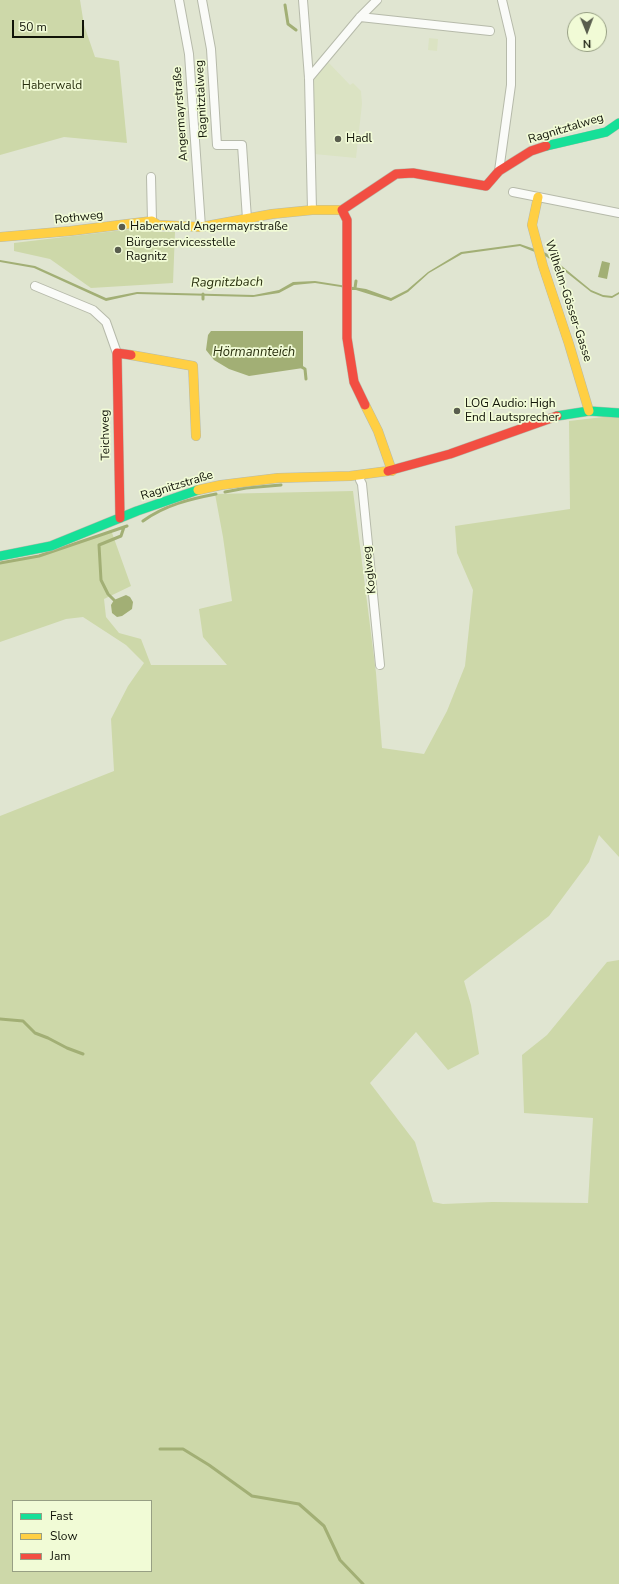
<!DOCTYPE html>
<html>
<head>
<meta charset="utf-8">
<style>
  body { margin:0 }
  #map { position:relative; width:619px; height:1584px; overflow:hidden; background:#e0e5d1; font-family:"Nunito Sans",sans-serif }
  canvas { display:block }
  .legend { position:absolute; left:12px; top:1500px; width:140px; height:72px; box-sizing:border-box; background:#f1fbd6; border:1px solid #979f84; margin:0; padding:5px 7px; list-style:none; font-size:12px; color:#111408 }
  .legend li { display:flex; align-items:center; gap:8px; height:20px }
  .legend b { width:20px; border:1px solid #979f84 }
  .north { position:absolute; left:567px; top:12px; width:40px; height:40px; box-sizing:border-box; background:#f1fbd6; border:1px solid #979f84; border-radius:50%; rotate:179deg; font-size:11px; font-weight:700; line-height:16px; text-align:center; color:#111408 }
  .north::after { content:''; display:block; margin:auto; width:14px; height:18px; background:#595d4e; clip-path:polygon(50% 0,100% 100%,50% 72%,0 100%) }
  .scale { position:absolute; left:12px; top:20px; width:72px; height:18px; box-sizing:border-box; border:2px solid #111408; border-top:0; padding-left:5px; font-size:12px; line-height:14px; white-space:nowrap; color:#111408; -webkit-text-stroke:3px #f1fbd6; paint-order:stroke }
</style>
</head>
<body>
<div id="map">
<canvas width="619" height="1584"></canvas>
<ul class="legend">
<li><b style="height:5px;background:#16e098"></b>Fast</li>
<li><b style="height:5px;background:#ffcf43"></b>Slow</li>
<li><b style="height:5px;background:#f24e42"></b>Jam</li>
</ul>
<div class="north">N</div>
<div class="scale">50 m</div>
</div>
<script>
const ctx = document.querySelector('canvas').getContext('2d');
ctx.lineJoin = 'round';
function paint(path, color) { ctx.fillStyle = color; ctx.fill(path, 'evenodd'); }
function strokePath(path, color, width, dash) { ctx.strokeStyle = color; ctx.lineWidth = width; ctx.lineCap = dash ? 'butt' : 'round'; ctx.setLineDash(dash || []); ctx.stroke(path); }
function drawText(font, color, halo, rows, align = 'center') {
  ctx.font = font + ' "Nunito Sans",sans-serif'; ctx.lineWidth = 3.5; ctx.setLineDash([]); ctx.textBaseline = 'middle'; ctx.strokeStyle = halo; ctx.fillStyle = color; for (const [text, x, y, turn = 0] of rows) {
    ctx.save(); ctx.translate(x, y); ctx.rotate((+turn || 0) * Math.PI / 180); ctx.textAlign = isNaN(turn) ? turn : align; if (halo) ctx.strokeText(text, 0, 0); ctx.fillText(text, 0, 0); ctx.restore();
  }
}
paint(new Path2D(`
  M429,38L438,39L437,51L428,50Z
  M328,62L350,85L353,83L361,91L362,104L356,158L314,154L313,80L325,63Z`), '#dbe3c3');
paint(new Path2D(`
  M0,0H80L84,25L95,57L119,61L127,143L64,137L0,155Z
  M140,228L155,232H175L173,283L91,288L50,259L14,251V243Z
  M612,416L619,417V857L599,835L589,862L549,916L464,981L471,1005L479,1054L448,1070L416,1032L370,1083L415,1142L433,1202L443,1204L492,1202L588,1203L593,1118L524,1113L522,1055L547,1035L607,962L619,960V1584H0V816L114,771L111,719L128,686L144,663L126,645L83,617L66,619L0,642V563C38,556 76,547 111,530L131,586L104,599L106,617L119,633L141,639L151,665H227L203,637L199,609L232,601L223,537L215,494L353,491L376,673L382,748L424,754L447,711L465,666L473,590L457,553L455,526L570,509L569,421ZM13,1501H151V1571H13Z`), '#cdd8a9');
paint(new Path2D(`
  M520,244L546,253L591,290L603,295L612,296L619,292V294L612,298L603,297L591,292L547,257L520,246L462,254L429,273L408,292L391,301L356,290H348L341,287L315,283L294,285L279,293L253,297L137,294L106,301L34,268L0,262V260L35,266L106,298L137,292L254,295L279,290L293,282L315,281L366,289L391,298L407,290L428,272L461,252Z
  M602,261L610,263L607,279L598,277Z
  M211,331H303V368L249,376L229,369L214,360L206,350L208,335Z
  M126,595L130,597L133,602L132,609L122,616L117,617L112,613L111,605L114,600Z`), '#a2af75');
strokePath(new Path2D(`
  M285,5L288,24L296,30
  M355,288L356,281
  M203,294V299
  M300,366L305,369L306,379
  M225,492L246,488L281,485
  M143,521C165,505 190,499 216,494
  M0,563L39,556L127,526
  M114,600L108,594L101,580L99,545L121,536L124,527
  M0,1019L23,1021L35,1033L48,1038L67,1048L83,1054
  M160,1449H183L209,1465L252,1496L299,1504L324,1526L340,1560L363,1584`), '#a2af75', 3);
const street = new Path2D(`
  M179,0L189,54L201,227
  M202,0L211,49L217,145H242L247,219
  M303,0L309,78L312,210
  M360,17L490,31
  M309,78L360,17L377,0
  M499,171L511,85V38L502,0
  M151,177L152,221
  M513,192L619,213
  M35,286L93,310L106,322L117,353
  M361,475L360,480L362,484L380,665`);
const fast = new Path2D(`
  M546,146L606,132L619,123
  M557,416L589,411L619,413
  M0,556L51,546L137,511L198,490`);
const slow = new Path2D(`
  M538,197L532,225L543,266L569,344L589,411
  M0,237L70,231L152,221L158,225L201,227L272,214L312,210H342
  M131,355L193,366L196,436
  M365,405L378,431L392,471
  M198,490L221,485L278,478L350,476L388,471`);
const jam = new Path2D(`
  M342,210L396,174L413,173L486,186L499,171L531,151L546,146
  M342,210L347,220V338L354,382L365,405
  M388,471L450,454L557,416
  M120,518L117,353L131,355`);
strokePath(street, '#b6baaa', 10);
strokePath(fast, '#b6baaa', 10);
strokePath(slow, '#b6baaa', 10);
strokePath(jam, '#b6baaa', 10);
strokePath(street, '#fafbf8', 8);
strokePath(fast, '#16e098', 9);
strokePath(slow, '#ffcf43', 9);
strokePath(jam, '#f24e42', 9);
for (const [x, y, r, color] of [
  [338,139,4,"#595d4e"],
  [122,227,4,"#595d4e"],
  [118,250,4,"#595d4e"],
  [457,411,4,"#595d4e"]
]) { const dot = new Path2D(); dot.arc(x, y, r, 0, 2 * Math.PI); ctx.fillStyle = color; ctx.fill(dot); strokePath(dot, '#f1fbd6', 1.5); }
drawText('12px', '#2a3110', '#f1fbd6', [
  ["Haberwald",52,86]
]);
drawText('12px', '#111408', '#f1fbd6', [
  ["Ragnitztalweg",202,99,-93],
  ["Angermayrstraße",181,114,-94],
  ["Ragnitztalweg",566,129,-17],
  ["Rothweg",79,218,-6],
  ["Wilhelm-Gösser-Gasse",568,301,72],
  ["Teichweg",106,435,-91],
  ["Ragnitzstraße",177,486,-17],
  ["Koglweg",370,570,-96]
]);
drawText('12px', '#111408', '#f1fbd6', [
  ["Hadl",346,139],
  ["Haberwald Angermayrstraße",130,227],
  ["Bürgerservicesstelle",126,243],
  ["Ragnitz",126,257],
  ["LOG Audio: High",465,404],
  ["End Lautsprecher",465,418]
], 'left');
drawText('italic 13px', '#29300e', '#f1fbd6', [
  ["Ragnitzbach",227,283,-1],
  ["Hörmannteich",254,353]
]);
</script>
</body>
</html>
